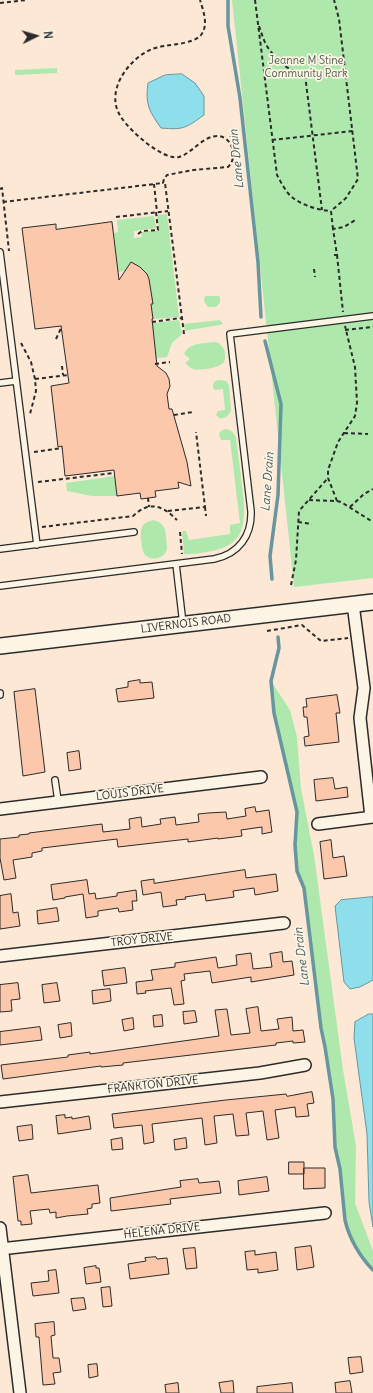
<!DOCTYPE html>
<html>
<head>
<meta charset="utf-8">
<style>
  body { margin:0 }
  #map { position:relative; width:373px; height:1393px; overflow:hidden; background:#fce8d4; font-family:Delius,sans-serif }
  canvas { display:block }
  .north { position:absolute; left:16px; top:16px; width:40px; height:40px; -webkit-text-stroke:3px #fcf5e5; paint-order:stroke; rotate:85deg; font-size:11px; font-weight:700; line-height:16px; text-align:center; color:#2b2b2b }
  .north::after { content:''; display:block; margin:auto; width:14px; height:18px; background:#2b2b2b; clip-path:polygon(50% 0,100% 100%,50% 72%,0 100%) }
</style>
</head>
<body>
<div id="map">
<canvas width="373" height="1393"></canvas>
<div class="north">N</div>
</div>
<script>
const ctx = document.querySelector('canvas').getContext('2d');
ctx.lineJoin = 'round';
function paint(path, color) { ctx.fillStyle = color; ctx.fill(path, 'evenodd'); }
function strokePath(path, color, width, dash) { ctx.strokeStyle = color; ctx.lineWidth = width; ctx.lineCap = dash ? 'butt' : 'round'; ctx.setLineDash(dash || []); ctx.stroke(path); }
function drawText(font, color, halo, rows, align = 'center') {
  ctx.font = font + ' Delius,sans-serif'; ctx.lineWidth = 3.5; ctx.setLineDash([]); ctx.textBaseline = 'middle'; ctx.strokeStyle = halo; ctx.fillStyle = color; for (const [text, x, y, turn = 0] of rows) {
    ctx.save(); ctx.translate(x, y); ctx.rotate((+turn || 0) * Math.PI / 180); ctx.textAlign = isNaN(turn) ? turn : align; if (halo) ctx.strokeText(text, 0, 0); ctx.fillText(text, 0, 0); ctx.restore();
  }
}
paint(new Path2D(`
  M232,0H373V578L294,587Z
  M57,68V73L15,75V70Z
  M167,214L179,317L153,319C150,298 157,272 131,262L125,271L118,272L113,227H114V233L118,232L117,220L154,216L156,228L134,231V238L142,237L141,232L159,230L157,215Z
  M205,296H219C222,301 219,305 215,307H208L204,301Z
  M179,320L182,334L172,343L167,357L156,358L152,323Z
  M220,320L223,324L220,325L189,330L185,331L184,324Z
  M214,342L219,343L224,349C225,353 226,358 224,362C220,368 199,371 193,369C190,368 188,365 185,363L190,359L184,354C190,342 202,344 214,342Z
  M218,380L226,381L229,385L231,410C229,416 225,419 219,418L216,415L218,411L225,410L223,389L215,390L213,388C213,383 214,381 218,380Z
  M224,429C230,429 234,432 236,438C238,454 240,469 242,485C246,519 249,547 206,552C199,553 191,555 184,554L182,531H186L189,540L230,534V525L240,523L230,440H221L219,435L220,432Z
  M115,476L117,496H92L67,491L66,483Z
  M153,520C162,522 165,527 166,535C166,539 167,544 167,548C166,558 152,562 145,555C142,551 142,545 141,540C141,535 140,530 143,525L147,522Z
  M271,681L290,710L297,737L301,789L314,855L343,1070L356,1146L355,1203L373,1251V1270C360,1257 349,1238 345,1220L340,1169L335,1147L333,1099L325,1047L320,1024L315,976L304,888L297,871L296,862L297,812L274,713Z`), '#afe8ac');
const water = new Path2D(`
  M182,74L195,83L204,96V115C186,128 184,130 161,128C149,111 145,104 148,83L165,75Z
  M373,897V980L360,987L350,989L344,982L335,906L341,900Z
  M369,1014H373V1227L369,1202L367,1134L354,1038L355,1022Z`);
paint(water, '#8fdeec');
strokePath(water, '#67969f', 1);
strokePath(new Path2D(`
  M228,0V26L240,98L258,262L261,317
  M265,341L281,404L278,495L270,556L272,579
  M278,637L279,648L271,681L274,713L297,812L295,845L297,871L304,888L321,1028L325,1047L333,1099L335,1147L340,1169L345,1220C349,1238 360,1257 373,1270`), '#67969f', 3.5);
const building = new Path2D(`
  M112,222L119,280L131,262L140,267L147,274L149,279L153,304H151L153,319H152L157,366L166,373L169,379L170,386L167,394L169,409H172L187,462L191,486L178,482L179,488L155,491L156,497L141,499L140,493L117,496L114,470L65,476L62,446L58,447L51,386L69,383L61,326L35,329L22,228L56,224V229Z
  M140,680V683L152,682L154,698L118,702L116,689L128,687V682Z
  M35,689L45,772L23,776L14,692Z
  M337,695L340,713H336L339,742L305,746L304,737L309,736L307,717H304L303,707H307L306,699Z
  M79,751L81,769L69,771L67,753Z
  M333,778L335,789L347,787L348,797L316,801L314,780Z
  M255,807L256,812L269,810L272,832L262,834V827L241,830L242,836L218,839V838L188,842V839L118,847L117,839L42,848V851L32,853V857L13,860L16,878L4,880L0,858V839L19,837V835L29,834V833L102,824L103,832L130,829L129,819L141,817L142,827L161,824L160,819L175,817L176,825L199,822L198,814L208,813L226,812L227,819L246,816L245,809Z
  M331,840L333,858L344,856L347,876L324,879L320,842Z
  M245,870L246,878L276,874L278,891L255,895L254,888L233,891L234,897L206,901L205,894L185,897L186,899L176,900L177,905L163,907L161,892L143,895L141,881L154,879V883Z
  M87,880L89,894L95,893L96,899L117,896V893L136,890L137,901H132L133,910L119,912L118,908L98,911V916L86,918L83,894L65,897V898L53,900L51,885Z
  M11,894L13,913L18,912L20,926L0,929V896Z
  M57,908L59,921L38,924L37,911Z
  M282,952L283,962L292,961L294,975L251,982V977L212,983L210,971L184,974L185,980L181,981L184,1004L174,1005L171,988L145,991L146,993L137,994L136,982L153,980L151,970L175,967V963L216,957L218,968L237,965L236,955L251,953L253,969L272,967L270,954Z
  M125,968L127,983L104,986L102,971Z
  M18,983L20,999L11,1000L12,1011L0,1012V985Z
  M57,983L60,1001L44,1003L42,985Z
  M110,989L111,1001L93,1004L92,991Z
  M258,1007L261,1031L279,1029L277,1019L292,1017L293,1031L303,1030L305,1042L293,1043V1041L276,1043V1045L123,1063V1065L101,1067V1066L3,1079L1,1065L68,1057V1055L90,1052V1054L219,1036L215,1010L227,1009L231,1035L250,1033L246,1009Z
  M195,1011L197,1022L184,1024L183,1012Z
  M162,1015L163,1026L154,1027L153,1016Z
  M133,1018L134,1029L124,1031L122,1020Z
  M71,1023L72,1036L60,1038L58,1025Z
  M40,1027L42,1040L0,1045V1032Z
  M312,1092L314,1103L307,1104L309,1116L296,1117L295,1107L275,1110L279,1138L267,1140L263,1111L246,1113L249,1135L236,1136L233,1114L214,1116L217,1143L205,1145L202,1118L152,1124L154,1142L144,1144L142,1125L114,1128L112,1114L226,1100L286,1094L287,1096Z
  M65,1115V1118L72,1117V1119L89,1116L91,1129L58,1134L56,1116Z
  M32,1125L33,1139L19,1141L17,1127Z
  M122,1138L123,1149L112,1150L111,1140Z
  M186,1138L187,1148L175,1150L174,1140Z
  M289,1162H304V1174H289Z
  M304,1168H325V1188L304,1189Z
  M28,1175L31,1193L98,1185L100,1203L92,1204V1208L87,1209L88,1214L67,1216L56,1218V1212L50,1213L49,1209L30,1211L32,1224L21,1225V1221H18L13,1177Z
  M267,1177L269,1191L239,1195L238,1181Z
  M198,1179L199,1183L219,1181L221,1193L170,1199L171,1204L111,1211L110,1198L181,1187L180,1181Z
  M311,1246L314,1267L297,1270L295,1248Z
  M195,1248L197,1268L186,1269L183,1249Z
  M255,1251V1255L276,1252L278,1270L258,1273V1269L247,1270L245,1252Z
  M156,1257L157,1259L167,1258L169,1274L130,1279L128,1264L146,1261L145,1258Z
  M96,1266V1268H99L101,1282L86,1284L84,1268Z
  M56,1270L59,1293L33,1296L31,1283L49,1281L48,1271Z
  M110,1287L112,1306L103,1307L101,1288Z
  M84,1298L86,1309L73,1311L71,1299Z
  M54,1322L55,1335L51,1336L53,1358H59L61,1372L53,1373L55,1384L43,1385L39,1337H36L35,1324Z
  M361,1357L363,1372L350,1374L348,1358Z
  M97,1364L98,1376L89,1378L88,1365Z
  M233,1381L234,1393H221L219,1383Z
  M350,1381L352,1393H336L335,1383Z
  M178,1383L179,1393H166L165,1385Z
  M292,1383L293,1393H257V1387Z`);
paint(building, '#fbc8ac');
strokePath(building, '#2b2b2b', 1);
const lane = new Path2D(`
  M0,252L37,545
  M0,383L16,381
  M0,549L134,532
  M176,564L183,624
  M0,586L214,559C239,554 252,535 251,511L230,334L373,316
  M0,693V695
  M55,780L58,801`);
const street = new Path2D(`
  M353,604L364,688L360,718L371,817
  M0,809L261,777
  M318,824L373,817
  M0,956L284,923
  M0,1102L260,1073L305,1065
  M0,1228L20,1393
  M0,1249L325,1213`);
const secondary = new Path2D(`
  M0,646L373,602`);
strokePath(lane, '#2b2b2b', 8);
strokePath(street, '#2b2b2b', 14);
strokePath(secondary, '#2b2b2b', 18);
strokePath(new Path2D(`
  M255,0L277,175C281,182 286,193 293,198C304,206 318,210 331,211
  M0,3L26,0
  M259,26C262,34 264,43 269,49C289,78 314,79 346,74
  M305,75L322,210
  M272,140L353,131
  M154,184L157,212
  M0,189L2,188L9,251
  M3,202L163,183
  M116,217L168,211
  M333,229L331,211L346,198L358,179L339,19L334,0
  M138,234L142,231L158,230L156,212
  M334,255H337L333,229L344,227L357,219
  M337,255L343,312
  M314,269L315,277
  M152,322L181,318
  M345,330L373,327
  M184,334L165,183H163L164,179L167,175L193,170L228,167C238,158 233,138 219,136C203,135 193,153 179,157C163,161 129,130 121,117C104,92 128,59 152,49C165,44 193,45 201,35C209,25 203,10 200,0
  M56,339L62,326
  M21,343L31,362L35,379L36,391L30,414
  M155,364L170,362
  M62,366L63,375
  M35,379L68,375
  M174,415L193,412
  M344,433L368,434
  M34,452L62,448
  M38,482L114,473
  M148,498L149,507
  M309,500L337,501L341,502L373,522
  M337,501L328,478V470L338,442L355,416L357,403L355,367L345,326
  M205,507L206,516
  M350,507L364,494L373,489
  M168,511L205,507L196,432
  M298,522L312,524
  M42,527L133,516C150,500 163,506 177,520
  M180,532L182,554
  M291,585L296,560L299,511L328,478
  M267,631L302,625L321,641L348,638`), '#2b2b2b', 2, [4, 3]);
strokePath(lane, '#fcf5e5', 5.5);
strokePath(street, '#fcf5e5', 11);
strokePath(secondary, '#fcf5e5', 15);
drawText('11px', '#4c5a4b', '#fcf5e5', [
  ["Jeanne M Stine",306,61],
  ["Community Park",306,74]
]);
drawText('11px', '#2b2b2b', '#fcf5e5', [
  ["LIVERNOIS ROAD",186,624,-7],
  ["LOUIS DRIVE",130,793,-7],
  ["TROY DRIVE",142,940,-6],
  ["FRANKTON DRIVE",153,1085,-6],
  ["HELENA DRIVE",162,1231,-6]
]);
drawText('italic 12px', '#44585b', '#fcf5e5', [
  ["Lane Drain",237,159,-96],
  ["Lane Drain",268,482,-86],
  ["Lane Drain",302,957,-97]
]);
</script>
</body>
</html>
